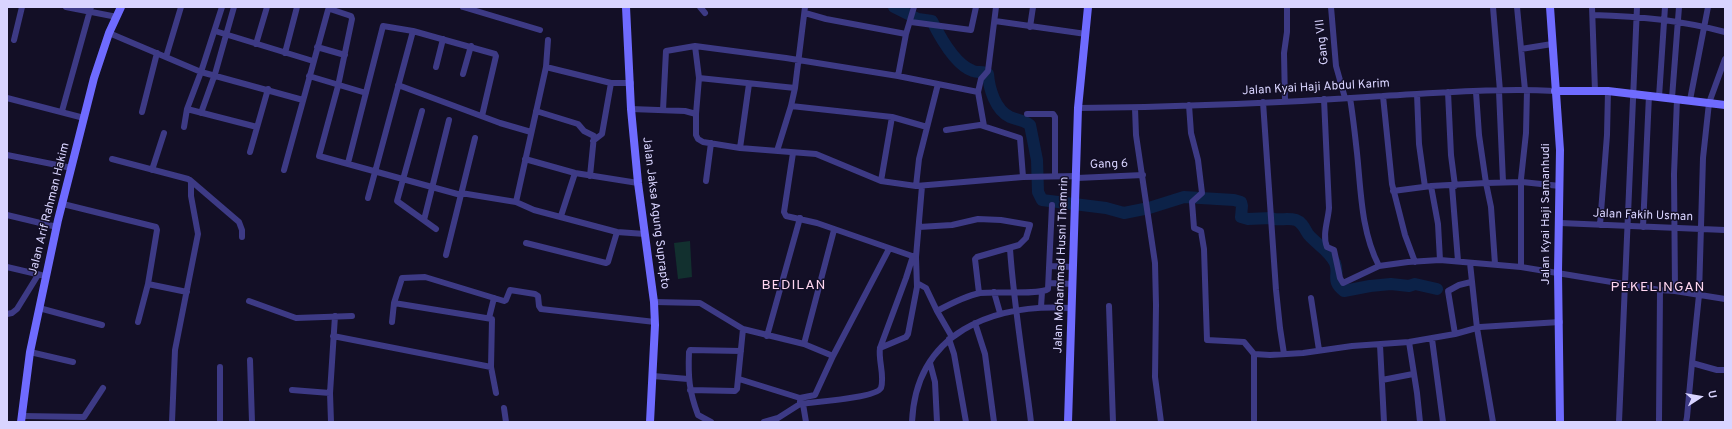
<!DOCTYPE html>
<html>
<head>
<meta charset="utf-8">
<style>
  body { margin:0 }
  #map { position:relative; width:1732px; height:429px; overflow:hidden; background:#130f26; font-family:Overpass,sans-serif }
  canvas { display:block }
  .frame { position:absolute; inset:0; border:8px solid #d9d4ff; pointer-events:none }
  .north { position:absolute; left:1680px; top:377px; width:40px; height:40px; -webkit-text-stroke:3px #130f26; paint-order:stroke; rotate:78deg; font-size:11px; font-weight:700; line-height:16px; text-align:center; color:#d9d4ff }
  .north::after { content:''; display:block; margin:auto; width:14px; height:18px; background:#d9d4ff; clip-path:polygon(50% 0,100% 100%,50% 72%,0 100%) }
</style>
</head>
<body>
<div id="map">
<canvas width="1732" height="429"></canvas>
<div class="frame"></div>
<div class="north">U</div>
</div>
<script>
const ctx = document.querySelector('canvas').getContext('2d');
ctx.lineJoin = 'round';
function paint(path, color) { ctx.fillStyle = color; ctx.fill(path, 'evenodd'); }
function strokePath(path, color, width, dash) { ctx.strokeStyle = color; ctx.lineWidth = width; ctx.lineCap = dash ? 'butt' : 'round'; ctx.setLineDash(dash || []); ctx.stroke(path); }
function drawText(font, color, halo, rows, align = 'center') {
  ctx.font = font + ' Overpass,sans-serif'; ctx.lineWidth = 3; ctx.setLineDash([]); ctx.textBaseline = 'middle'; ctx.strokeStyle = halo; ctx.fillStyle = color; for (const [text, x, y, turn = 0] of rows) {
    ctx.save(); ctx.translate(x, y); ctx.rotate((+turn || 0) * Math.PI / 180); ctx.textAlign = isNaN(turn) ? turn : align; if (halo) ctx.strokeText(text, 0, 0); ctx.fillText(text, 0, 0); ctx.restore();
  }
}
paint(new Path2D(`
  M690,241L692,277L678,279L674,243Z`), '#12302f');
strokePath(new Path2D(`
  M894,7L918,19L932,21C940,37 955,65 973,71C978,73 983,71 988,74C989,88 995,110 1010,117C1017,120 1024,120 1030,125L1037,160L1038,192L1042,200L1106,208L1124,213L1149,208L1184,197L1234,200L1241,202L1242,206L1241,217L1248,219L1271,218L1274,219C1281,220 1289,218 1296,220C1302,222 1305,229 1308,234C1316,244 1330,251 1335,263C1340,274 1330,281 1344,291L1370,286L1391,284L1409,286L1415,284L1437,289`), '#0c2248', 12);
strokePath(new Path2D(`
  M66,7L117,17
  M463,7L540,30
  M700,7L705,13
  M1331,7L1336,66L1345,98
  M1493,7L1500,91
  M1517,7L1525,90
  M1592,7L1595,91
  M805,13L826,19L906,34
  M1593,15C1638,16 1681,20 1725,32
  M995,21L1086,34
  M911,22L971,30L976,7
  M1030,27L1033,7
  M215,31L313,61
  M109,33L201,72L303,100
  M14,40L22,7
  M256,44L267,7
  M317,47L345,55
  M1521,49L1552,44
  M285,53L297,7
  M166,57L181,7
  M1725,59L1709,103L1703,158L1699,295L1692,363L1717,370H1725
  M436,67L443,39
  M546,67L611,83H631
  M463,74L471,46
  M309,76L366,93
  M898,76L906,34L914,7
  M699,78L695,46L786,58L898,76L978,92L981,79L988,71L996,7
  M398,85L500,123L531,132
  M1499,91L1503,182
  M978,92L984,126
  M1448,92L1451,155L1455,186
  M1417,94L1419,144L1425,187
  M1383,96L1392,184L1405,235L1415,262
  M1659,97L1665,7
  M7,98L84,118
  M1350,98C1353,116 1355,135 1357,153C1361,191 1361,231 1379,266
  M1672,98L1679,7
  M1324,99L1329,208C1328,221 1322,235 1327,247L1334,250L1340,278L1343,283L1379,266L1408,262L1440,260L1521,267L1660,290L1675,291L1725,299
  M1690,100L1708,7
  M1285,101L1284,53L1287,32V7
  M1263,102L1276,290L1280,328L1284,354
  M1189,105L1191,133L1198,160L1202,193L1192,202L1194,228L1201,231L1204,249L1207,340L1244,342L1254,354L1270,355L1303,353L1352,346L1409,342L1455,334L1480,327L1560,322
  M791,106L892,117L927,127
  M1078,108C1180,107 1282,103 1383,96C1440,93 1498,88 1555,91
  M1135,108L1136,135L1155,263L1156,305L1155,377L1161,422
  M187,109L257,127
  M631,109L685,111L696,114V135L698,139L703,142L740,148L816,154L881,181L916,186L1023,177L1077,176
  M663,110L666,51L695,46
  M62,111L91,7
  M422,111L397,201L436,229
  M536,111L578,124L584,131L594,136L590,176
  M142,112L157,53
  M201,113L215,74L234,7
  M696,114L699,78L795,88
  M1027,114H1053L1055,117V176
  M184,127L187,109L201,72L222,7
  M946,130L980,125L1020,138L1023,177
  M593,141L602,134L611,83
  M740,148L749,84
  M777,151L791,106L795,88L805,7
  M250,152L268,89
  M793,153L784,212L786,216L817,223L915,257
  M7,155L72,168
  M112,159L188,179L191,181V196L198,234L175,350L172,422
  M525,159L575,173L638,183
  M348,163L383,26L413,31L495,54L496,56L482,116
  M152,170L164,133
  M284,170L328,10L330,9L351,16L352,19L338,86L319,156L461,195
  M1077,178L1143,175
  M190,180L239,222L242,230V237
  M706,181L711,143
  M881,181L892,117
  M916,186L919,159L938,84
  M1431,186L1438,224L1440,260
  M1452,186L1458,261
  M1393,191L1431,186L1486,183L1479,135L1476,92
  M461,193L516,202L534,210L617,232L645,234
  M368,198L413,31
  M516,202L546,67L548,40
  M63,204L156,227L157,230L148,284L138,322
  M7,215L57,227
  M561,216L575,173
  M424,220L449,120
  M1560,223L1725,230
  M1600,225L1607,135L1608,91
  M919,227L952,225L978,219L1001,220L1030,225L1026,238L1019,245L977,257L975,259L979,293
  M1643,227L1649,95
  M526,243L606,263L608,262L617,232
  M1010,249C1014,307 1024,364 1031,422
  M446,255L475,138
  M1470,263L1477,328L1493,422
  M1495,264L1491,207L1486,183L1522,182L1560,186
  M1050,266L1073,267
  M7,267L41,275
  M1521,267V179L1526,133L1527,90
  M917,283L926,288L937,311L952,337
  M1049,283L1073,284
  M148,284L187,292
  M1675,291L1674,174L1677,99
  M994,292L1000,313
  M1311,298L1319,350
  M249,301L296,318L352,316
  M654,302L700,303L743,329L804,344L833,356
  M1109,306L1113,422
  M1041,307L1042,292
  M39,308L102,325
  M937,311C950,304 965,296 980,293C995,291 1040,295 1048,289L1052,205
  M7,314L12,313L17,309L38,275
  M489,318L494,298
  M392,322L394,303
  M975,323L985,354L994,422
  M1455,334L1448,291L1459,285L1471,282
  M333,336L491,367
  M767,336L800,218
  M949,339L954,354L966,422
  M1432,339L1443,422
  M1409,342L1417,393L1420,422
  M804,344L834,230
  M1380,345L1384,422
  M880,348L906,337L908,334L917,287L916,257L922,186
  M30,352L73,362
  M1254,354V422
  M250,360L252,422
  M930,363L935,382L937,422
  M220,367V422
  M653,376L688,379
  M739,379L800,398L815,395L833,356L889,249
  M1382,380L1413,374
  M292,390L330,393
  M690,390L735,391L737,389L743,329
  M496,393L491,367L492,319L394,303L402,278L425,277L504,301L506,300L510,290L535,294L538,296L539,306L541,309L655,322
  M800,404C814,402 876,398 881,388C885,376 878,360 880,348L906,278L913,256
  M803,404L806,422
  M504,408L506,422
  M22,416L84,417L103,388
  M331,422L330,393L335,316
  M711,422L698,415C689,391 688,377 689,352L690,350L741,351
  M764,422L778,418L800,404V401
  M912,422C916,332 993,303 1072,308
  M1619,422L1637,7
  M1659,422L1660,290
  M1686,422L1687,417L1692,363`), '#3d3a85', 6);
strokePath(new Path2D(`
  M626,7L631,109L638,183L654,302L655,325L650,422
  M1550,7L1560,150L1558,272L1560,422
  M1555,91H1608L1725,105
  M21,422L30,352L58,220L94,78L109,33L121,7
  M1068,422L1078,108L1088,7`), '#6f6bff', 8);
drawText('12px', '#d9d4ff', '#130f26', [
  ["Gang VII",1323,42,-96],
  ["Jalan Kyai Haji Abdul Karim",1316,88,-3],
  ["Gang 6",1109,165,-2],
  ["Jalan Arif Rahman Hakim",50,209,-76],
  ["Jalan Jaksa Agung Suprapto",655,213,83],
  ["Jalan Kyai Haji Samanhudi",1547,214,-90],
  ["Jalan Fakih Usman",1643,216,2],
  ["Jalan Mohammad Husni Thamrin",1062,265,-88]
]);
ctx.letterSpacing = '1px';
drawText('14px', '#ffd6f0', '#130f26', [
  ["BEDILAN",794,286],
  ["PEKELINGAN",1658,288]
]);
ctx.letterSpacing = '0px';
</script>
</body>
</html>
